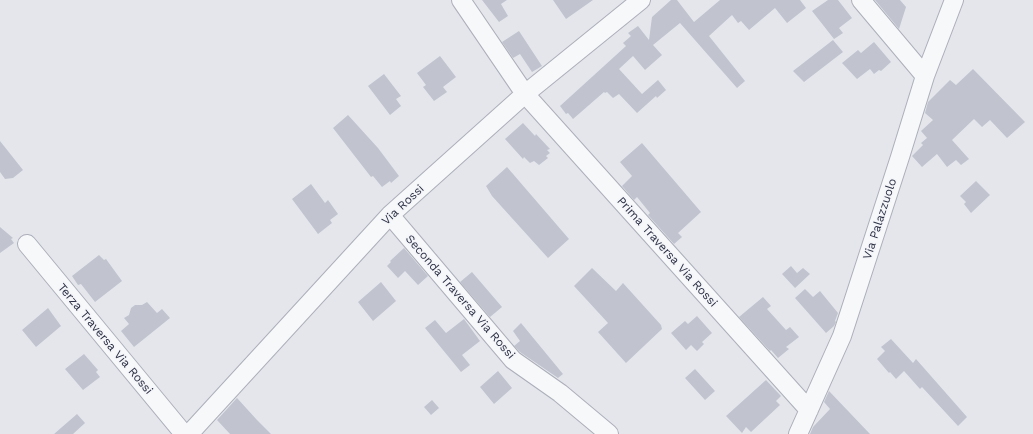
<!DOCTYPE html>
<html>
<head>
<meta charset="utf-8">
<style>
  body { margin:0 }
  canvas { display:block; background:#e4e6ec }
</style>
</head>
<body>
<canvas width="1033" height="434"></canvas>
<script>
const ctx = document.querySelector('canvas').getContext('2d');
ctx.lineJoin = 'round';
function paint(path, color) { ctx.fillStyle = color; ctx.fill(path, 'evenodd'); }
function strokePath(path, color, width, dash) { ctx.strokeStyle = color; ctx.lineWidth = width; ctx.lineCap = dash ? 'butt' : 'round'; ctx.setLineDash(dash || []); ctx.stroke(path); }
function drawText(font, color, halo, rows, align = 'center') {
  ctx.font = font + ' "Work Sans",sans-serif'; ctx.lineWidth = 3; ctx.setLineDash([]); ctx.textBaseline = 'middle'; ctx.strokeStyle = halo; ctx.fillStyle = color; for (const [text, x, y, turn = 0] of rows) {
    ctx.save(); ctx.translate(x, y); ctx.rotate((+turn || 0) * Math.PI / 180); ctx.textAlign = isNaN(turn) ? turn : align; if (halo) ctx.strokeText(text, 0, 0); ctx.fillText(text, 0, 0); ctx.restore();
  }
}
paint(new Path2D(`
  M482,0H507L501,4L508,16L499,22Z
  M553,0H593L566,19Z
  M671,0H677L694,22L720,0H800L806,8L787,23L775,8L749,30L741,21L738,23L732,15L709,36L745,81L737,88L680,23L653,45L662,55L645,70L633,56L619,69L642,94L658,80L666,90L657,98L656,96L637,113L619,94L613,98L607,92L605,93L604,92L573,119L568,113L566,114L560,106L626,46L623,43L631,36L628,33L638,26L649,40L652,17Z
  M828,0H838L852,18L839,28L843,33L834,39L812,11Z
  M875,0H900L906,7L899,29Z
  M519,31L542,66L532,72L520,54L513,58L502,42Z
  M833,40L843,52L804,82L793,71Z
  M874,42L891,62L881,71L879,70L874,74L870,69L857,79L842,63L858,50L861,53Z
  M440,56L456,77L443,87L447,92L434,101L423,87L426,85L417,73Z
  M973,69L1025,122L1007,138L990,120L982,127L974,119L952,140L969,159L961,165L956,160L947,167L937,154L922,167L912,156L923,145L921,143L927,138L921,131L933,120L925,113L928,102L950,80L956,85Z
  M384,74L401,96L396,99L401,106L390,115L368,86Z
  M348,115L378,148L399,176L391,183L390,181L382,187L373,176L371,177L333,128Z
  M523,123L535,136L536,134L550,149L547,150L550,153L546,156L548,158L539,165L534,161L530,163L524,157L523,159L505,139Z
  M0,141L23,170L13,178L5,179L0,172Z
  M642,143L701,212L678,233L682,237L674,244L648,215L650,213L637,197L634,200L622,186L632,176L620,162Z
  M507,167L569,239L548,258L492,196L486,186Z
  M976,181L990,195L971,213L964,204L966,202L960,196Z
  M311,184L325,203L328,200L338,214L330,220L332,223L318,234L292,199Z
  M0,227L13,238L11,239L14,243L0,253Z
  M404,248L428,276L418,285L405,271L398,278L387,266L391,262L390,261Z
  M99,255L104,260L106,259L122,281L95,302L81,284L78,285L72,276Z
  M791,266L797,273L803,268L810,274L795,288L782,274Z
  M592,268L616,291L623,283L661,325L662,329L626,363L598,332L608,323L574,286Z
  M472,272L502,307L490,317L460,282Z
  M381,282L396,301L373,321L358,302Z
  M805,289L813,297L820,291L838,313L835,321L836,322L834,326L826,333L795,298Z
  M763,297L771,306L767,309L786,330L790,327L799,337L786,347L789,349L778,358L771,350L770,351L739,317Z
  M147,302L157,313L162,309L170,318L134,347L121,331L129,324L124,318L129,315L131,308L135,305H142Z
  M48,308L61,326L36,347L22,330Z
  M697,316L712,333L702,342L704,344L697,351L691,345L686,350L671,333L685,321L688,324Z
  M464,319L480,341L462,355L470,365L461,372L425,328L435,320L446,333Z
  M521,323L563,374L558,378L520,352L514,346L520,341L513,331Z
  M891,339L913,363L916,359L967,417L958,426L922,387L920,389L904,371L896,379L890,372L889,373L877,359L885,351L881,347Z
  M84,354L98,370L96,372L100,377L83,390L65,369Z
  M695,369L715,391L705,400L685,378Z
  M498,371L512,388L494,404L480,387Z
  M766,380L781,396L776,401L780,405L751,432L746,427L742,433L726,416Z
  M829,391L870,434H810L813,427L830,409L824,402Z
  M237,398L257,420L271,434H230L217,420Z
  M432,400L439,408L431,415L424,407Z
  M77,414L85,423L73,434H54Z`), '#c1c4cf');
const minor = new Path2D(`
  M461,0L525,94L809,410
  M861,0L925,76
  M390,215L513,360L560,393L609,434
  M27,244L184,434
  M189,434L390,215L525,94L641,0
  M798,434L842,336L900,157L925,76L954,0`);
strokePath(minor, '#adafba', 20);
strokePath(minor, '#f7f8fa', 18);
drawText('12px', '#2c3044', '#f4f5f9', [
  ["Via Rossi",403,205,-43],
  ["Via Palazzuolo",880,219,-72],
  ["Prima Traversa Via Rossi",667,252,48],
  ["Seconda Traversa Via Rossi",460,297,49],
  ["Terza Traversa Via Rossi",105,339,50]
]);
</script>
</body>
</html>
